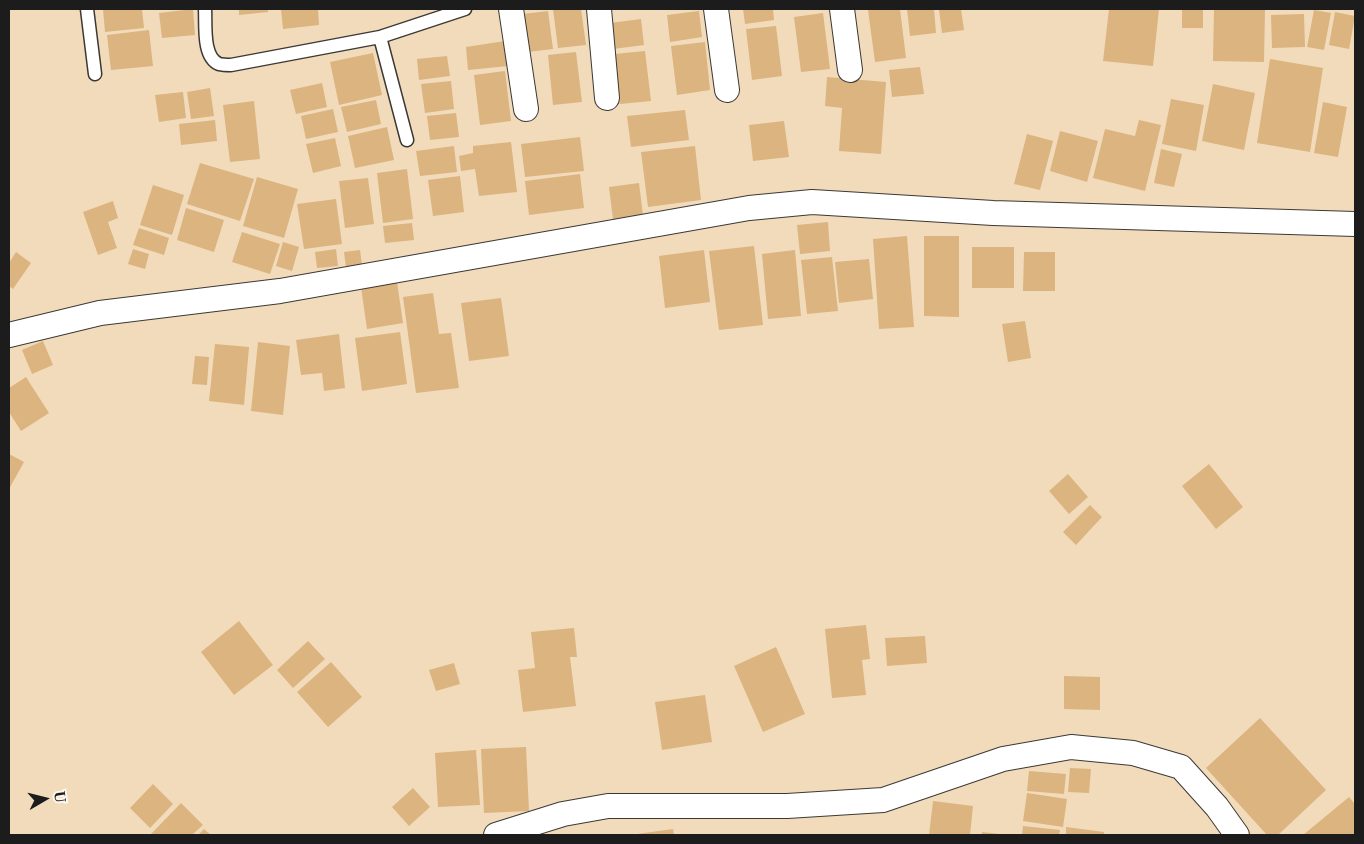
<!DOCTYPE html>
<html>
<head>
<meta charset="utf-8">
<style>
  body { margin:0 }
  #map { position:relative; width:1364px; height:844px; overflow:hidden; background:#f2dbbb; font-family:"Libre Caslon Text",serif }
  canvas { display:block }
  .frame { position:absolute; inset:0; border:10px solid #1c1c1c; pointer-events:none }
  .north { position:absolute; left:20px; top:774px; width:50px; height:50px; -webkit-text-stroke:4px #fbf7ec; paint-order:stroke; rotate:82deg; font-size:14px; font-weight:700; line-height:20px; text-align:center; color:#1c1c1c }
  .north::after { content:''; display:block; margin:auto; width:18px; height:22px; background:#1c1c1c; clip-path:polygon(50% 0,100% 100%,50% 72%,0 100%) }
</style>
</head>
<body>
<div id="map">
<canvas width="1364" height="844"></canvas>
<div class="frame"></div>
<div class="north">U</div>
</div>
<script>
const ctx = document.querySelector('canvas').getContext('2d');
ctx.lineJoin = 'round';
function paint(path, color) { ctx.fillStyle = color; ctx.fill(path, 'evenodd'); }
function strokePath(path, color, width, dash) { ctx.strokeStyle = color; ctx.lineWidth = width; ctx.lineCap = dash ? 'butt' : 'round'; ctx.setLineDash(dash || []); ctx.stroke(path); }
paint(new Path2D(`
  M103,9H142L144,28L105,32Z
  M193,9L195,35L162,38L159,13Z
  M239,9H268V12L239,15Z
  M281,9H318L319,25L283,29Z
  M553,9H581L586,45L558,48Z
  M743,9H773L774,20L745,24Z
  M875,9H900L906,58L875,62L868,10Z
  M907,9H934L936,33L910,36Z
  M939,9H961L964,30L942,33Z
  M1109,9H1159L1153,66L1103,61Z
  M1182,9H1203V28H1182Z
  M1214,9H1265L1264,62L1213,61Z
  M1314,10L1331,13L1324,50L1307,47Z
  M548,11L553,49L528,52L523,14Z
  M699,11L702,37L670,42L667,15Z
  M1335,12L1355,16L1349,49L1329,45Z
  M823,13L830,69L801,72L794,17Z
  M1304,14L1305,47L1272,48L1271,15Z
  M641,19L644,45L613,49L610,23Z
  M776,26L782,76L752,80L746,29Z
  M149,30L153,66L111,70L107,35Z
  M505,41L508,66L468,70L466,47Z
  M705,42L710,90L677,95L671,46Z
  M645,51L651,101L620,104L614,54Z
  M576,52L582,102L553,105L548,55Z
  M373,53L382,95L339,105L330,62Z
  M447,56L450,76L419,80L417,59Z
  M1270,59L1323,68L1310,152L1257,143Z
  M920,67L924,94L892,97L889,70Z
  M505,71L511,121L480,125L474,75Z
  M827,77L886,82L881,154L839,151L842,108L825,106Z
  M451,81L454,109L425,113L421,84Z
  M322,83L327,107L296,114L290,90Z
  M1213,84L1255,93L1244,150L1202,141Z
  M210,88L214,116L191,119L187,92Z
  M183,92L186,118L159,122L155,95Z
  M1171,99L1204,105L1196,151L1162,144Z
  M376,100L381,124L347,132L341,107Z
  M254,101L260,159L230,162L223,105Z
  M1323,102L1347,107L1338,157L1314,153Z
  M333,109L338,132L306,139L301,116Z
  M685,110L689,140L631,147L627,116Z
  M456,113L459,137L430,140L427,116Z
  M215,120L217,141L181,145L179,124Z
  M1139,120L1161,125L1145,191L1093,178L1105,129L1135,136Z
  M784,121L789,157L753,161L749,125Z
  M387,127L394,160L355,168L348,136Z
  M1060,131L1098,141L1087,182L1050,171Z
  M1027,134L1053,141L1040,190L1014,184Z
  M580,137L584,171L525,177L521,144Z
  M335,138L341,166L313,173L306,144Z
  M511,142L517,192L479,196L475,169L461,171L459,156L473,153V146Z
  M454,146L457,172L420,176L416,151Z
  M695,146L701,200L648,207L641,152Z
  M1161,149L1182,154L1174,187L1154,183Z
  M200,163L254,179L240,221L187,204Z
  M407,169L413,219L383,223L377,173Z
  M580,174L584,208L529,215L525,181Z
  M460,176L464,212L433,216L428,180Z
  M257,177L298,189L284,238L243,226Z
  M368,178L374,224L345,228L339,181Z
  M639,183L644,224L614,227L609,187Z
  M153,185L184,195L172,235L140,225Z
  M336,199L342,244L304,249L297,204Z
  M113,201L118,218L108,222L117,248L98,255L83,212Z
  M186,208L224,220L214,252L177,240Z
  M828,222L830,251L800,254L797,225Z
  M412,223L414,240L385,243L383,226Z
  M139,228L169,238L164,255L133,245Z
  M242,232L280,244L270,274L232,262Z
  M907,236L914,327L879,329L873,239Z
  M924,236H959V317L924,316Z
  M283,242L299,247L292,271L276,266Z
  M754,246L763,325L719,330L709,251Z
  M972,247H1014V288H972Z
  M133,249L149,254L145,269L128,264Z
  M336,249L338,266L317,268L315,252Z
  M360,250L362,265L346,267L344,252Z
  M704,250L710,302L665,308L659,256Z
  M795,250L801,316L768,319L762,254Z
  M16,252L31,263L13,289L9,286V263Z
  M1024,252H1055V291H1023Z
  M832,257L838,311L807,314L801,260Z
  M869,259L873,299L839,303L835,262Z
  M397,282L403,323L367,329L361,287Z
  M433,293L439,334L451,333L459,388L416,393L403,297Z
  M501,298L509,356L469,361L461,303Z
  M1025,321L1031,358L1008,362L1002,324Z
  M400,332L407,384L362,391L355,338Z
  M339,334L345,388L324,391L322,373L301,375L296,340Z
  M43,341L53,365L32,374L22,350Z
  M258,342L290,346L283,415L251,411Z
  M215,344L249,347L244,405L209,401Z
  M195,356L209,357L207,385L192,384Z
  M26,377L49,413L21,431L9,412V388Z
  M9,454L24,462L9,489Z
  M1209,464L1243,507L1216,529L1182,486Z
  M1068,474L1088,497L1069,514L1049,491Z
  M1090,505L1102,517L1076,545L1063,532Z
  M239,621L273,665L234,695L201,652Z
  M866,625L870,659L862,660L866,695L832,698L825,629Z
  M574,628L577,657H570L576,706L523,712L518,670L535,668L531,632Z
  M925,636L927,663L887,666L885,638Z
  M308,641L325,659L293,688L277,670Z
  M776,647L805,714L763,732L734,666Z
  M331,662L362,697L328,727L297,692Z
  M454,663L460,684L436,691L429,670Z
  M1064,676L1100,677V710L1064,709Z
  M705,695L712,742L662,750L655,702Z
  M1260,718L1326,790L1278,835H1267L1206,768Z
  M526,747L529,811L484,813L481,749Z
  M476,750L480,805L438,807L435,753Z
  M1070,768L1091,769L1089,793L1068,792Z
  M1029,771L1066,774L1064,794L1027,791Z
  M153,784L173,804L150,828L130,808Z
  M413,788L430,807L409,826L392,807Z
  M1027,793L1067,799L1063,827L1023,821Z
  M1349,797L1355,804V835H1303Z
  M933,801L973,806L970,835H929Z
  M181,803L203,825L192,835H150Z
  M1023,826L1060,830L1059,835H1022Z
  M1066,827L1104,832V835H1066Z
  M204,829L211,835H198Z
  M673,829L674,835H637V834Z
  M982,832L1000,834V835H982Z`), '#dbb480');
const lane = new Path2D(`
  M87,9L95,74
  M205,9C206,24 202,57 219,64C223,65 228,65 231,65L380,37L465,9
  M380,37L407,140`);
const street = new Path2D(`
  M511,9L526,109
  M599,9L607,98
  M716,9L727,90
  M842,9L850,70
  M9,335L100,313L280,291L749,208L812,202L993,213L1355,224
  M496,835L563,814L608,806H787L883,800L1003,759L1071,747L1133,753L1181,767L1217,807L1237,835`);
strokePath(lane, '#3c3934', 15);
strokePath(street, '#3c3934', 26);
strokePath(lane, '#fff', 12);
strokePath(street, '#fff', 24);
</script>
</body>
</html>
